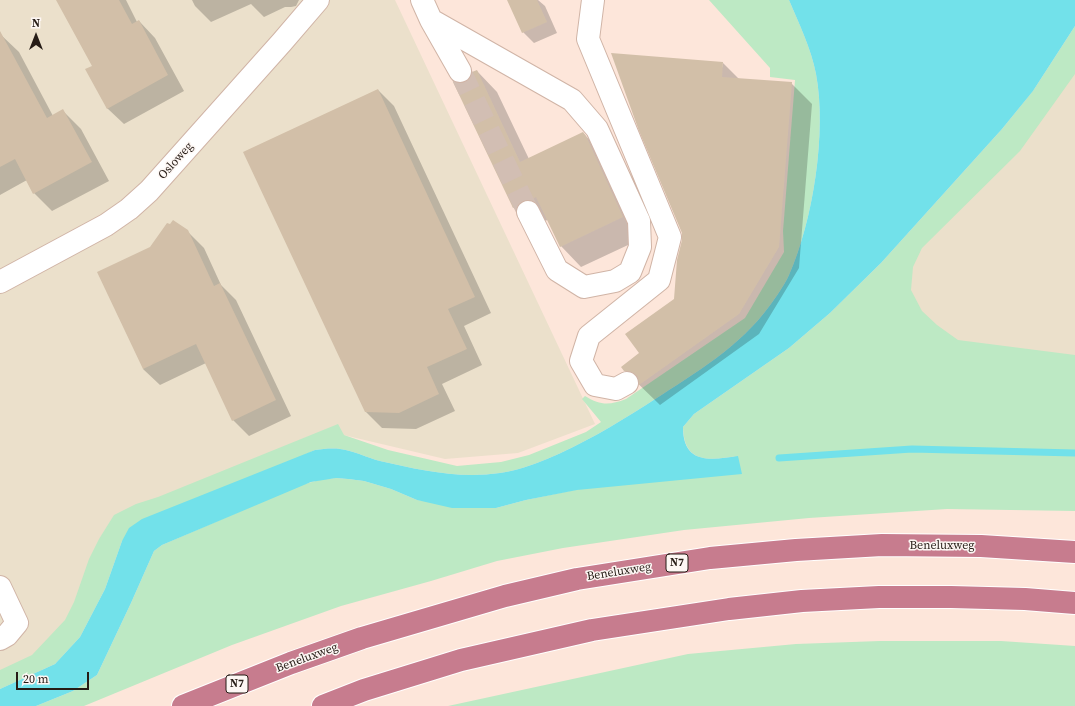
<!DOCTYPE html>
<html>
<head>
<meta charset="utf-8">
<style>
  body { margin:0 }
  #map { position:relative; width:1075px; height:706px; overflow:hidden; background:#fde6da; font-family:"Source Serif 4",serif }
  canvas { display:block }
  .north { position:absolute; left:16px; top:16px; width:40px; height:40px; -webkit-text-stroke:3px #fdf7f4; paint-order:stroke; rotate:0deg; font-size:11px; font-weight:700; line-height:16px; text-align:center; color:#261c16 }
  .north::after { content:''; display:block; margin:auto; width:14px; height:18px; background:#261c16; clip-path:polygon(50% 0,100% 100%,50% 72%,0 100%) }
  .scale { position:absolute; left:16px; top:672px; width:73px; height:18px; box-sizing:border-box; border:2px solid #261c16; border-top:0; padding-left:5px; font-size:12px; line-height:14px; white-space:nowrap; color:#261c16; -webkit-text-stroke:3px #fdf7f4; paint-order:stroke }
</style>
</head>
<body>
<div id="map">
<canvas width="1075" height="706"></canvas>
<div class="north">N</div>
<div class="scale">20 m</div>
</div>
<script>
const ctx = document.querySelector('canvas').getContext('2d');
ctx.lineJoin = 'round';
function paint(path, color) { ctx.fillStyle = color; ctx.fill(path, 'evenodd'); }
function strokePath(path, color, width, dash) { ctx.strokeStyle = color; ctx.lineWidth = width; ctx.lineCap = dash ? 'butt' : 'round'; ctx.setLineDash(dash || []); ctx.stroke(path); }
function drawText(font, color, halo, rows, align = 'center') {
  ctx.font = font + ' "Source Serif 4",serif'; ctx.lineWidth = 3; ctx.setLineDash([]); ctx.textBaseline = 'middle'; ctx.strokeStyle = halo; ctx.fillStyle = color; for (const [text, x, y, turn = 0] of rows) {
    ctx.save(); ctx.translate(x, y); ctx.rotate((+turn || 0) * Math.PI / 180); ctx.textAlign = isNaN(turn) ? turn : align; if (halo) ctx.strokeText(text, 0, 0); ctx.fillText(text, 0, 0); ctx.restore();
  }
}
paint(new Path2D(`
  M0,0H395L595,424L518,453L445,459L335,433L125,513L47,656L0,675Z
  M1075,37V407L968,411L890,293L905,254Z`), '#ebe0cb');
paint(new Path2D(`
  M709,0H789C799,24 811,48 816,74C827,132 813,221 789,275C784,286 772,303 764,313C733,352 687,378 646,405C614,425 583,444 547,459C532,465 516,471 500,473C459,479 419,470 380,461C368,458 352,450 340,449C332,448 323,449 315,450L122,541L105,589L80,637L55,664L0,689V670L32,655L65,620L74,602L89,559L99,539L114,515L136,504L158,497L338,424L344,435L388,450L457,466L501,462L529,455L586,432L601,422L582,399L585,396C601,406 610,405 626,399L745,318L784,252L783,231L795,80L770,77V68Z
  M1075,26V74L1020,151L922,248L913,267L911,290L922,311L937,325L958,340L1075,355V511L947,509L809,518L684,530L563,548L497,561L431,581L341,606L232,645L84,706H36L73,691L97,675L131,603L154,551L162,545L301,485L323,479L336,478L348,479L364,481L391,489L417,500L496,508L526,500L738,456C710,460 684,465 683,427L694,414L789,348L830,313L881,263L1002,129L1033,91Z
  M880,641H1001L1075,646V706H448L688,654L796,644Z`), '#bde9c4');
paint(new Path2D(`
  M789,0H1075V26L1033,91L1002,129L881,263L830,313L789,348L694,414L683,427C683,465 711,460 738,456L742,474L577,490L526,500L496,508H452L417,500L391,489L364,481L348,479L336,478L311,482L162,545L154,551L131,603L97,675L73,691L36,706H0V689L55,664L80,637L105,589L122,541L129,528L142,519L315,450C323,449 332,448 340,449C352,450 368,458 380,461C419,470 459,479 500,473C516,471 532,465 547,459C583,444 614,425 646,405C687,378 733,352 764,313C772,303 784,286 789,275C813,221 827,132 816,74C811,48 799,24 789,0Z`), '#72e1ea');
paint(new Path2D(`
  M63,0H126L137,22L139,21L155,38L184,91L124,124L107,108L93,66Z
  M192,0H299L296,6L291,7H285L264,17L251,4L211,22L195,6Z
  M523,0H538L545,6L557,33L534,43L523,32Z
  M0,34L19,52L53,116L63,111L81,129L109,181L52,211L34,193L27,180L0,195Z
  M723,63L739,79L791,83L812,104L799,268L759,334L660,405L625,371L641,353L675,299Z
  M477,71L497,92L529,159L583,133L603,154L643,238L581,267L561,246L548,220L544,221L534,228L513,207L466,83Z
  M378,90L394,106L491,313L464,326L482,365L442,384L455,411L416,429L382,428L366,412Z
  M187,231L204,248L221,285L236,300L291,416L249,436L233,420L206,363L160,385L143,369Z`), '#0003');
strokePath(new Path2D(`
  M779,458L912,449L1075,453`), '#72e1ea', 7);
paint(new Path2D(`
  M56,0H119L132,24L139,20L168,75L107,109L85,69L92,66Z
  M507,0H537L547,22L522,33Z
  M0,31L47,118L63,109L92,162L33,194L15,159L0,167Z
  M611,53L723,62L722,77L792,82L779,247L739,314L639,385L638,377L634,373L628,371H624L621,367L639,353L625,334L674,299L677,260L682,240V233L639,131Z
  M477,70L520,162L583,132L586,136L623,217L560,247L536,197L530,200L523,201L513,208L453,82L460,83L466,82L471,78L472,72Z
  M378,89L475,297L448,309L467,349L427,367L439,394L399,413L365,412L243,152Z
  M173,220L188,230L214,286L220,283L276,400L232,421L196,344L143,369L97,272L150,247L167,223L170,224Z`), '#d2bfa8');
strokePath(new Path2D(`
  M460,71L528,212`), '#d2beb3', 22, [22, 11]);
const minor = new Path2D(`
  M422,0L431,20L572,100L597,129L639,221L640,247L630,272L615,281L584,287L557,270L528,212
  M593,0L588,39L670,237L659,280L589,336L581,361L595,385L616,389L627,383
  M431,20L460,71
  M0,282L106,225L129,209L149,191L282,42L318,0
  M0,587L17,623L7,635L0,639`);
const highway = new Path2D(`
  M183,706L291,663L362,638L505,596L577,579L710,558L796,550L882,545L981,546L1075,552
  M323,706L364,690L461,660L592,630L729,609L802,601L879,597H951L1025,599L1075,603`);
strokePath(minor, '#d0b4a6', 24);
strokePath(highway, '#fff', 24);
strokePath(minor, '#fff', 22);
strokePath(highway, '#c77c8e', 22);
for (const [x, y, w] of [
  [677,563,22],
  [237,684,22]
]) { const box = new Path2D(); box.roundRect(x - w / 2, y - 9, w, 18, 3); ctx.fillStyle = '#fdf7f4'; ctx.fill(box); strokePath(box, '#261c16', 1); }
drawText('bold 11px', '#261c16', null, [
  ["N7",677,563],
  ["N7",237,684]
]);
drawText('12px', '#261c16', '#fdf7f4', [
  ["Osloweg",176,161,-48],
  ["Beneluxweg",942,546],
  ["Beneluxweg",619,572,-9],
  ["Beneluxweg",307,658,-20]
]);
</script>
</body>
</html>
